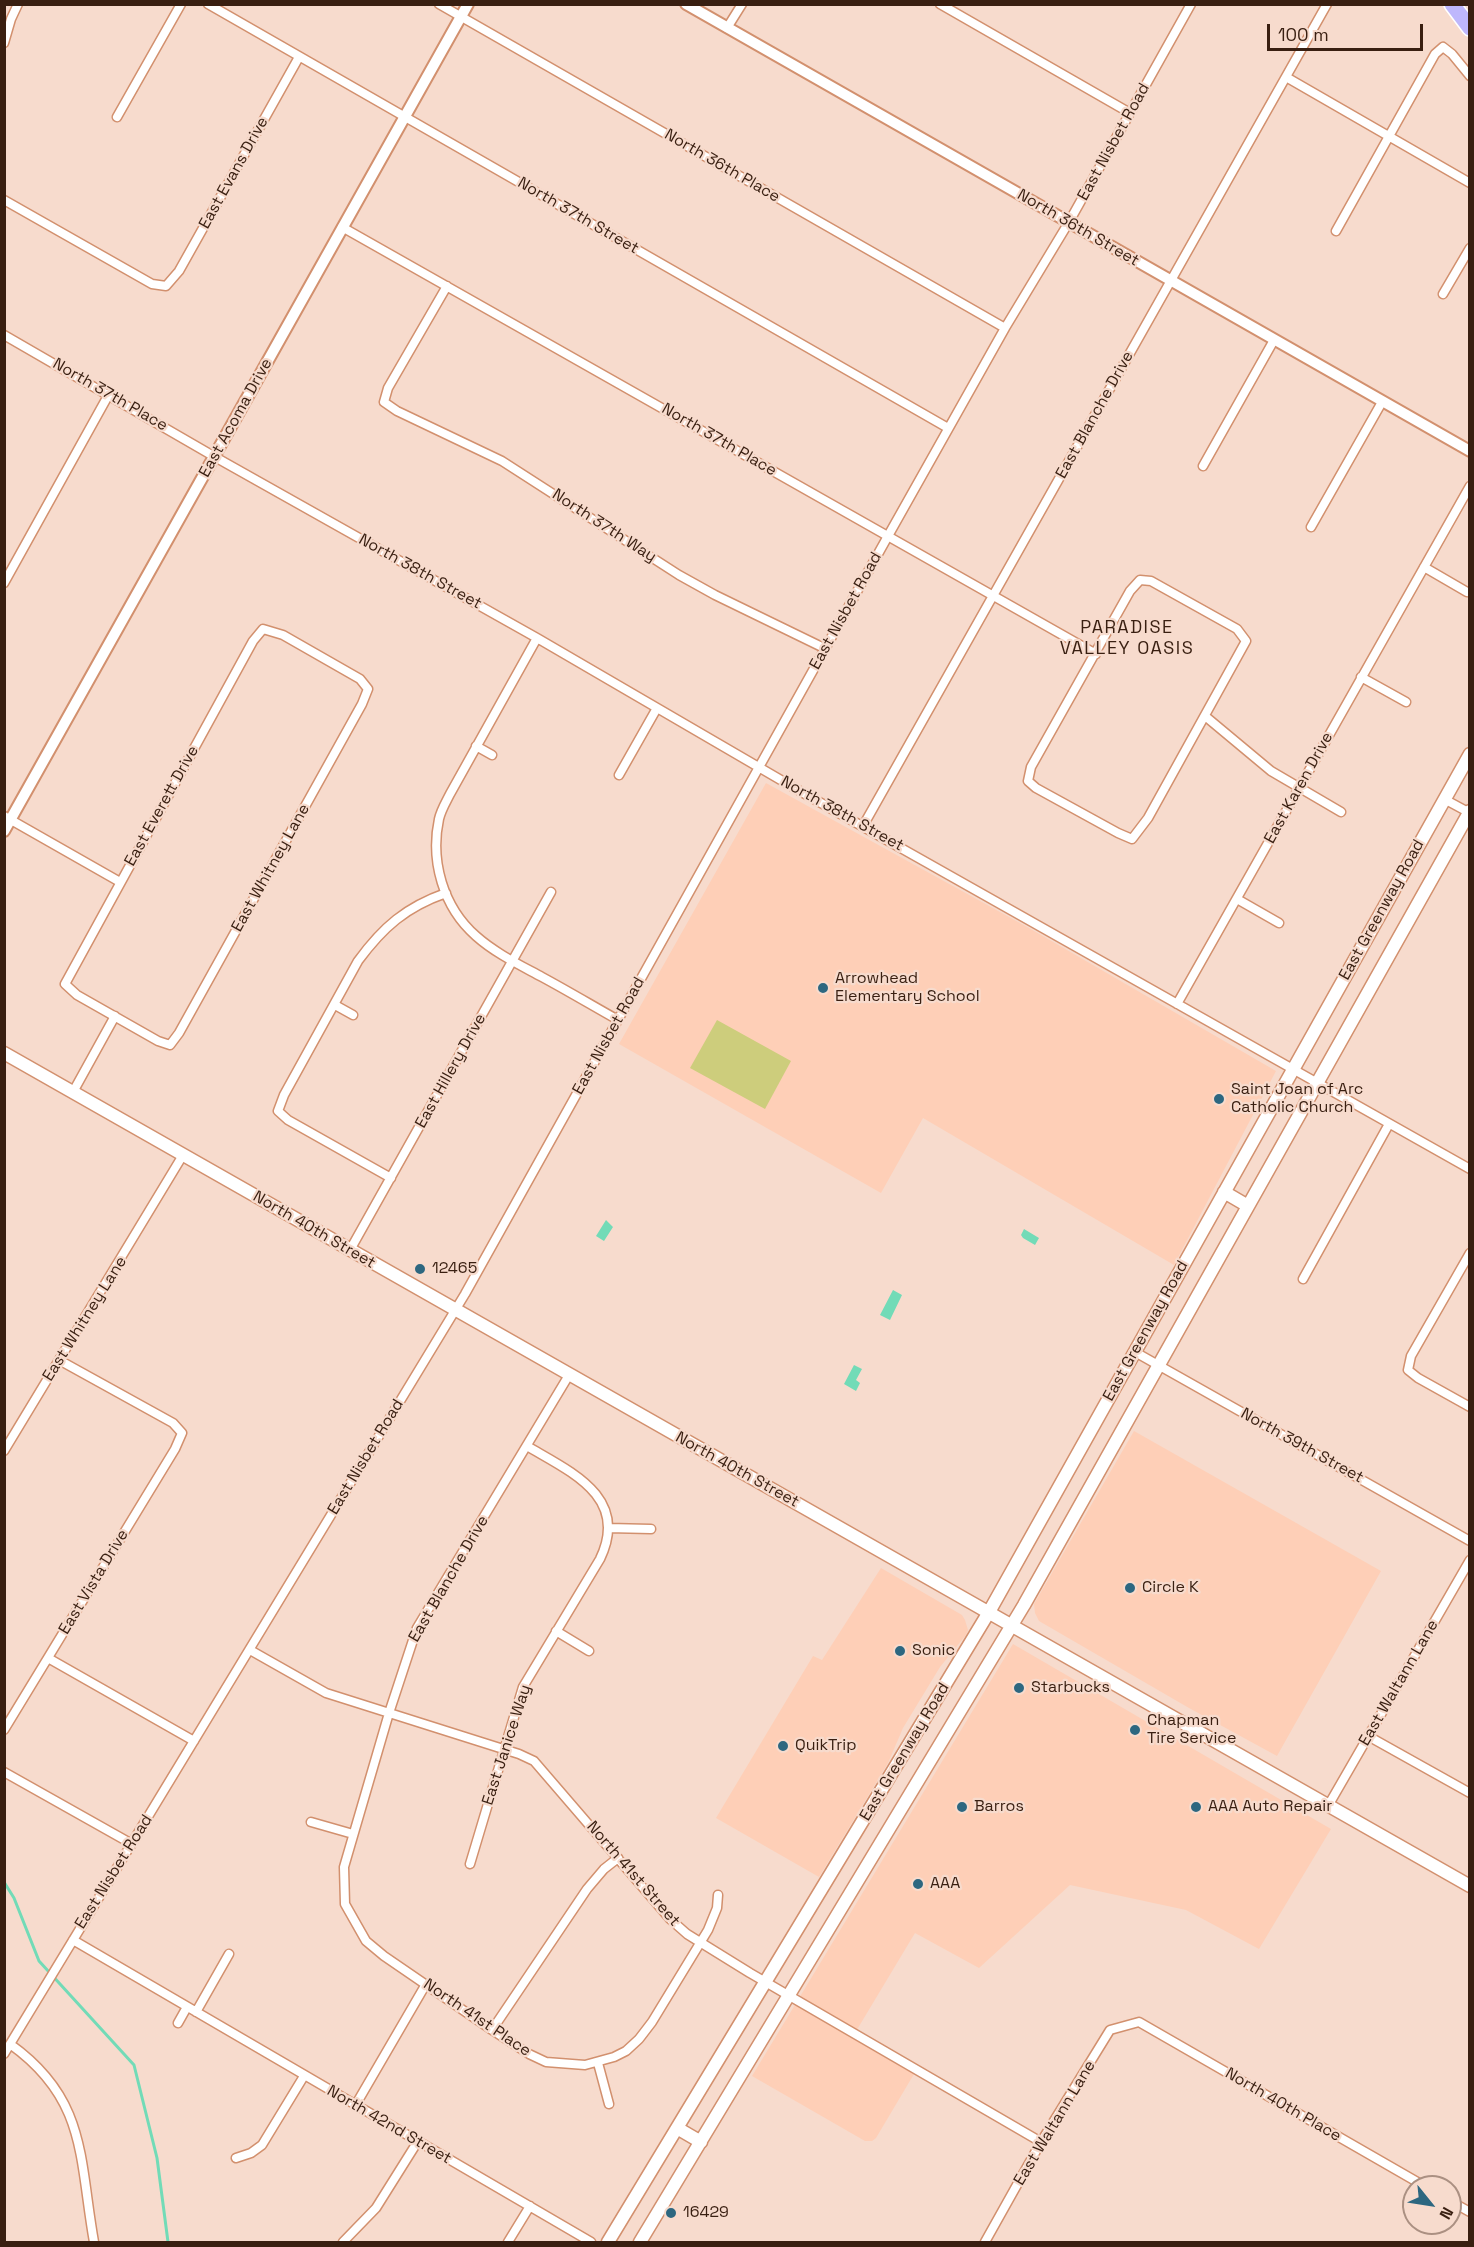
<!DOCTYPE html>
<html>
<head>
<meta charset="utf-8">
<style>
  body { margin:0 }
  #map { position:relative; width:1474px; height:2247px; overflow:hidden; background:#f7dbcd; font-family:"Space Grotesk",sans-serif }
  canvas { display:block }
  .frame { position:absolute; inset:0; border:6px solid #391f11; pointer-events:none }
  .north { position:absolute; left:1402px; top:2175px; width:60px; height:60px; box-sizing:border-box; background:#f7dbcd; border:2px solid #ab9082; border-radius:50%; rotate:120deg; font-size:16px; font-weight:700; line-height:24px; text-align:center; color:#391f11 }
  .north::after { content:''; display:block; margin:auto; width:21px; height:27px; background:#2d6780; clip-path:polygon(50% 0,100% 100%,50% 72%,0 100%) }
  .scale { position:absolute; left:1267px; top:24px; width:156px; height:27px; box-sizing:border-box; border:3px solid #391f11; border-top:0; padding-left:8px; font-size:18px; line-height:21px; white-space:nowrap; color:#391f11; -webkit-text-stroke:4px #f7dbcd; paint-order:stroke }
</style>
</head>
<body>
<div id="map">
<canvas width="1474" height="2247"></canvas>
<div class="frame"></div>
<div class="north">N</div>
<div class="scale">100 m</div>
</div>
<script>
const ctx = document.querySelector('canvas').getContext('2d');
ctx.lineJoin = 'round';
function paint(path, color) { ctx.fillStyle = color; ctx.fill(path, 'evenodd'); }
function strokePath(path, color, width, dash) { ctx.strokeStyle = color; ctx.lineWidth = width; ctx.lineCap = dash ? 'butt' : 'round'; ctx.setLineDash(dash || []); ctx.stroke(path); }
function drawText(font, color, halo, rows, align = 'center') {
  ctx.font = font + ' "Space Grotesk",sans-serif'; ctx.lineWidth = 4.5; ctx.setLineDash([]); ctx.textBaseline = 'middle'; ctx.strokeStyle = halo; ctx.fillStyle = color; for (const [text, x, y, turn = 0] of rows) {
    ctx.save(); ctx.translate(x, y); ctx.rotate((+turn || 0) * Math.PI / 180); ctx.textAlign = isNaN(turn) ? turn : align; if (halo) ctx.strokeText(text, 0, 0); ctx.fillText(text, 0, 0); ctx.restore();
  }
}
paint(new Path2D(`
  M766,783L1029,928L1276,1071L1174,1265L923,1118L881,1193L619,1044Z
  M1134,1431L1381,1571L1277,1756L1189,1708L1039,1621L1035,1613L1034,1604Z
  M881,1568L962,1615L965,1620L968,1630L966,1635L940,1667L903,1728L888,1763L819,1877L716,1818L813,1656L822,1660Z
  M1013,1644L1331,1829L1259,1949L1186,1910L1070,1885L979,1968L915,1933L852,2038L914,2074L876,2138L872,2141H865L752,2076Z`), '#fecfb7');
paint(new Path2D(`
  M717,1020L791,1061L765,1109L690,1068Z`), '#cdcd7c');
paint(new Path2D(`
  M606,1220L613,1227L604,1241L596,1236Z
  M1024,1229L1039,1238L1035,1245L1023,1238L1021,1235Z
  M893,1290L902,1295L890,1320L880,1315Z
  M854,1365L862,1369L856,1380L860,1383L856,1391L844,1384Z`), '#72dbb7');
strokePath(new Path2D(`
  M4,1882L14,1898L39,1961L134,2065L157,2158L168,2242`), '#72dbb7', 3);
const minor = new Path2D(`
  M208,4L948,428
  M439,4L1005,328
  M940,4L1130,113
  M727,28L742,4
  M4,43L11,19L18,4
  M1286,77L1470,183
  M117,117L181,4
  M4,200L152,284L166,286L179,271L299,57
  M342,227L1096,654
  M1336,231L1435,54L1443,47L1452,54L1470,76
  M447,286L388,388L384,402L397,411L502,461L679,575L715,595L824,648
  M1443,294L1470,248
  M4,335L215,457L537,638L798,790L1470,1169
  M1203,466L1274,340
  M1311,527L1382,402
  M1424,567L1467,592
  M1140,580L1151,581L1237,629L1246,641L1148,818L1132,839L1118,833L1036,788L1028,781L1031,767L1130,591Z
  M4,583L109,394
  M263,629L283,635L360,679L368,689L362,704L179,1033L170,1045L158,1041L77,995L65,984L253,641Z
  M537,638L450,794C446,802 441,810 439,819C430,861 443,907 476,936C495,953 520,965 542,977C568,991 593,1006 618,1020
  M1361,677L1406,702
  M1205,716L1271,771L1341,812
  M476,746L492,755
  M619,775L657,708
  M1444,799L1470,813
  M4,816L120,882
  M863,826L1327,4
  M1237,899L1279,923
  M1177,1004L1470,486
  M335,1005L353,1015
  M73,1092L115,1016
  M391,1178L288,1120L278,1111L284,1095L358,961C383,927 406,907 446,893
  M350,1250L551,892
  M1470,1253L1411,1356L1408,1370L1418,1378L1470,1407
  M1303,1279L1389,1124
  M1135,1352L1470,1541
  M569,1375L417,1628L389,1713L344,1867L345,1904L366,1941L384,1956L492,2030L529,2054L546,2062L585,2065L614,2057L626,2051L639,2039L652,2022L708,1930L717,1908L718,1895
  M4,1451L183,1155
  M608,1528L651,1529
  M556,1631L589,1651
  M250,1650L326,1693L519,1754L534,1761L670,1919L687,1934L750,1973L1041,2142
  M48,1658L194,1741
  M4,1730L175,1449L182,1433L173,1423L59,1360
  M1368,1736L1470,1793
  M4,1772L132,1844
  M1328,1806L1470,1560
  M311,1822L353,1834
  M470,1864L523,1687L600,1559C630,1497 571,1472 527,1446
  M73,1940L591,2242
  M196,2012L229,1954
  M178,2023L187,2007
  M492,2030L587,1889L604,1869L618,1858
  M10,2044C87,2099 79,2158 94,2242
  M4,2054L465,1294L888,536L1005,328L1069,222L1191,4
  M598,2063L609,2104
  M355,2106L426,1984
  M236,2158L251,2153L262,2145L304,2076
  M1450,2201L1470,2212
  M343,2242L376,2208L418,2141
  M508,2242L530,2206
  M985,2242L1041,2142L1110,2030L1139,2022L1426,2187`);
const tertiary = new Path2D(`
  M686,4L1470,451
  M4,831L468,4`);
const secondary = new Path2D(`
  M4,1053L1470,1886
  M1224,1192L1248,1206
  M677,2128L701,2142
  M608,2242L989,1612L1470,754
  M640,2242L1024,1605L1470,811`);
const motorway = new Path2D(`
  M1452,4L1470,28`);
strokePath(minor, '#d2906e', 11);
strokePath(tertiary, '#d2906e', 14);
strokePath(secondary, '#d2906e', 15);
strokePath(motorway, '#fff', 18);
strokePath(minor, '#fff', 8);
strokePath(tertiary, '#fff', 10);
strokePath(secondary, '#fff', 12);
strokePath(motorway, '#beb7fc', 15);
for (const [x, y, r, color] of [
  [823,988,6,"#2d6780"],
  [1219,1099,6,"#2d6780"],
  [420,1269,6,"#2d6780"],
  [1130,1588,6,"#2d6780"],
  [900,1651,6,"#2d6780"],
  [1019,1688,6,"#2d6780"],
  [1135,1730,6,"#2d6780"],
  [783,1746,6,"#2d6780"],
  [962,1807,6,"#2d6780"],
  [1196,1807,6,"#2d6780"],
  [918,1884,6,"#2d6780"],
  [671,2213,6,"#2d6780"]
]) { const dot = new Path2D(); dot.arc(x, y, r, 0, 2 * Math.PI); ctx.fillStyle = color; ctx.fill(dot); strokePath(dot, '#f7dbcd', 2); }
drawText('16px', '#391f11', '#f7dbcd', [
  ["East Nisbet Road",1114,142,-61],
  ["North 36th Place",722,166,30],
  ["East Evans Drive",234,173,-61],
  ["North 37th Street",578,216,30],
  ["North 36th Street",1078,228,30],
  ["North 37th Place",110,395,30],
  ["East Blanche Drive",1095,415,-61],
  ["East Acoma Drive",236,418,-61],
  ["North 37th Place",719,440,30],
  ["North 37th Way",604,526,33],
  ["North 38th Street",420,572,29],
  ["East Nisbet Road",846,611,-61],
  ["East Karen Drive",1299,788,-61],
  ["East Everett Drive",162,806,-61],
  ["North 38th Street",842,814,29],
  ["East Whitney Lane",271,868,-61],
  ["East Greenway Road",1382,910,-61],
  ["East Nisbet Road",609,1036,-61],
  ["East Hillery Drive",451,1071,-61],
  ["North 40th Street",314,1230,30],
  ["East Whitney Lane",85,1319,-58],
  ["East Greenway Road",1146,1331,-61],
  ["North 39th Street",1302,1446,29],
  ["East Nisbet Road",366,1457,-59],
  ["North 40th Street",737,1470,29],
  ["East Blanche Drive",449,1579,-60],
  ["East Vista Drive",94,1582,-59],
  ["East Waltann Lane",1399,1683,-60],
  ["East Janice Way",507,1745,-72],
  ["East Greenway Road",905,1752,-59],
  ["East Nisbet Road",114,1872,-58],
  ["North 41st Street",633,1874,49],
  ["North 41st Place",477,2018,34],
  ["North 40th Place",1283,2105,30],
  ["East Waltann Lane",1055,2123,-59],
  ["North 42nd Street",389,2125,30]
]);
drawText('16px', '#391f11', '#f7dbcd', [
  ["Arrowhead",835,979],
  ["Elementary School",835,997],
  ["Saint Joan of Arc",1231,1090],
  ["Catholic Church",1231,1108],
  ["12465",432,1269],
  ["Circle K",1142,1588],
  ["Sonic",912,1651],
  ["Starbucks",1031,1688],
  ["Chapman",1147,1721],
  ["Tire Service",1147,1739],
  ["QuikTrip",795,1746],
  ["Barros",974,1807],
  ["AAA Auto Repair",1208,1807],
  ["AAA",930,1884],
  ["16429",683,2213]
], 'left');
ctx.letterSpacing = '1.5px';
drawText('18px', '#391f11', '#f7dbcd', [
  ["PARADISE",1127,628],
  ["VALLEY OASIS",1127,649]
]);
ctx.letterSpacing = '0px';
</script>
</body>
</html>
